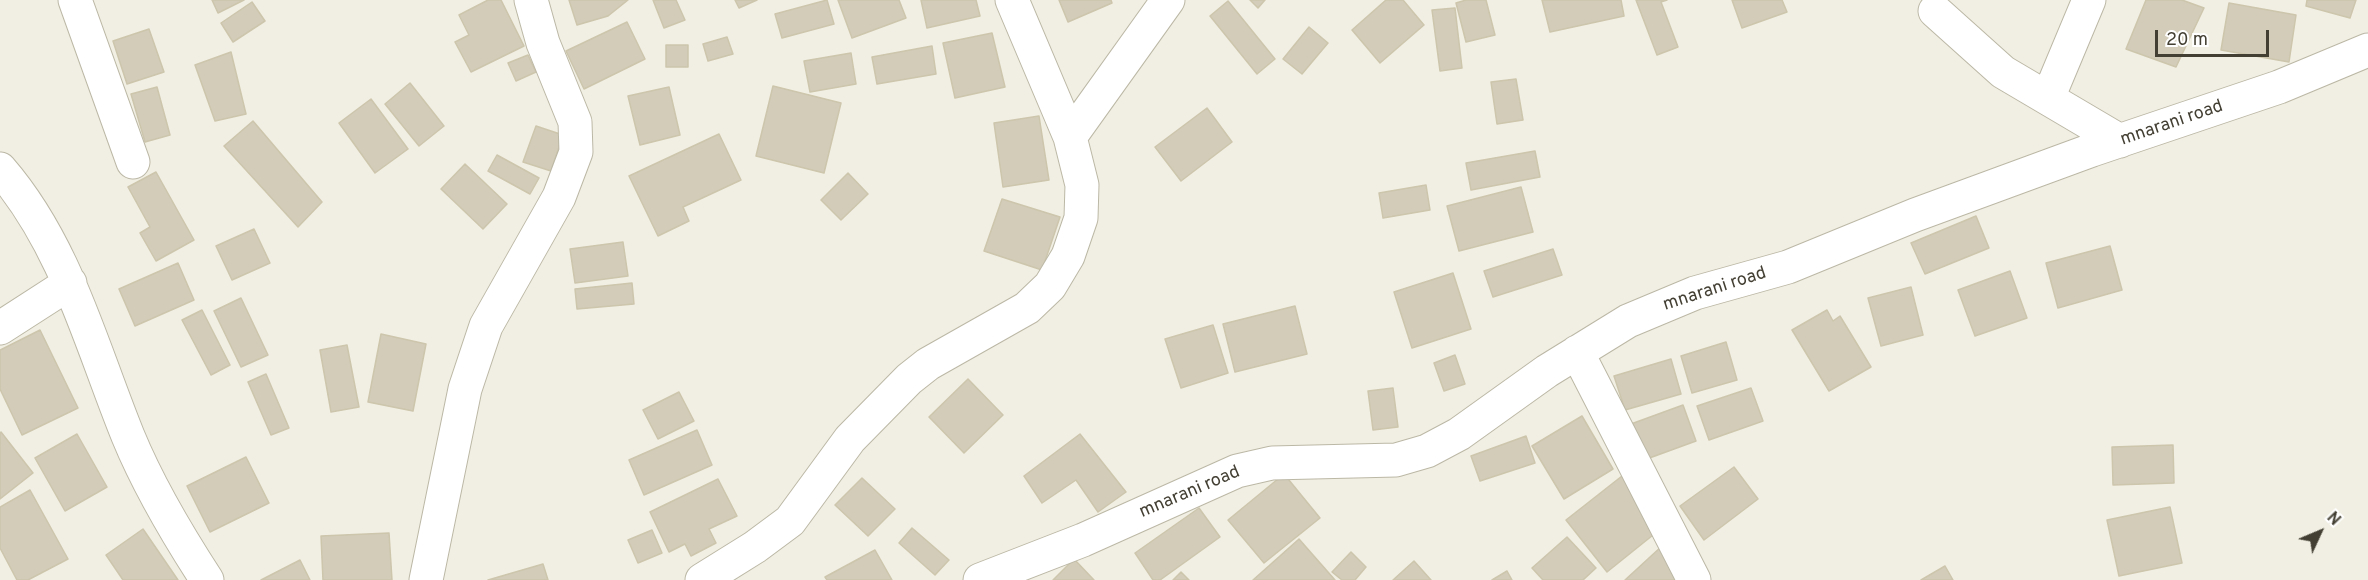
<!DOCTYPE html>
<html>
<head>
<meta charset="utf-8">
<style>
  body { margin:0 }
  #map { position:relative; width:2368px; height:580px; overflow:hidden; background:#f1efe3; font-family:Overpass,sans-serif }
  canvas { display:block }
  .north { position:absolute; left:2290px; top:502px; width:60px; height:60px; -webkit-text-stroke:4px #fff; paint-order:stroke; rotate:46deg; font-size:16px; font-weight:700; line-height:24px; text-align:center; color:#433f33 }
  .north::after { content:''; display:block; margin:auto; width:21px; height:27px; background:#433f33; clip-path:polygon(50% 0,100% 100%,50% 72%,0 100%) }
  .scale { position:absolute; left:2155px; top:30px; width:114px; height:27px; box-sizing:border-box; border:3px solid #433f33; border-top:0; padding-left:8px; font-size:18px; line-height:21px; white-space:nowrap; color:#433f33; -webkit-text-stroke:4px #fff; paint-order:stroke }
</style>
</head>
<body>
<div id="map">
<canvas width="2368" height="580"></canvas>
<div class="north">N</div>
<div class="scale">20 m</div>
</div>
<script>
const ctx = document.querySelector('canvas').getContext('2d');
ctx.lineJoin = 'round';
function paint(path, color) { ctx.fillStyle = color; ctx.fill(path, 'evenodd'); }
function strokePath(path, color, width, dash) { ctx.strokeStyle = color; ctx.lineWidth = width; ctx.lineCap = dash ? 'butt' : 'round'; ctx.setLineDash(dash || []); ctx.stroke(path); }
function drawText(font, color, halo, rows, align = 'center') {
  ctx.font = font + ' Overpass,sans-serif'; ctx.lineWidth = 4.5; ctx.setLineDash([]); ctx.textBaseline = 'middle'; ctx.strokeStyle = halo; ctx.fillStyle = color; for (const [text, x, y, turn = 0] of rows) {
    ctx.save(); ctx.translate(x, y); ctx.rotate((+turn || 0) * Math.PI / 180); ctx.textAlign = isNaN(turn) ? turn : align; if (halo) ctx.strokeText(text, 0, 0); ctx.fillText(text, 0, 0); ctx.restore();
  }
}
const building = new Path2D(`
  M212,0H244L218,13Z
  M488,0H501L524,46L471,72L455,42L469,35L459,15Z
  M569,0H628L608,16L577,25Z
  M653,0H676L685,20L664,28Z
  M735,0H757L739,8Z
  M827,0L834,24L782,38L775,14Z
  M838,0H899L906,18L852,38Z
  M921,0H976L980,16L927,28Z
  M1059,0H1111L1112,3L1068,22Z
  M1250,0H1265L1258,8Z
  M1386,0H1403L1424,25L1380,63L1352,30Z
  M1466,0H1486L1495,35L1466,42L1456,3Z
  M1542,0H1621L1624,16L1550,32Z
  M1636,0H1667L1661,2L1678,47L1657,55Z
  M1732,0H1782L1787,12L1742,28Z
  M2146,0H2182L2204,8L2176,67L2126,49Z
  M2307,0H2356L2350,18L2306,6Z
  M1228,1L1275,59L1257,74L1210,16Z
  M252,2L265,21L233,42L221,23Z
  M2229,3L2296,15L2289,62L2221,50Z
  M1455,8L1462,68L1440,71L1432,10Z
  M627,22L645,59L584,89L566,51Z
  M1309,27L1328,43L1302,74L1283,59Z
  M149,29L164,72L127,84L113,41Z
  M992,33L1005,87L955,98L943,43Z
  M727,37L733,54L708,61L703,44Z
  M666,45H688V67H666Z
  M932,46L936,74L877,84L872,57Z
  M231,52L246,114L215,121L195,65Z
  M851,53L856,84L810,92L804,61Z
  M528,55L536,72L516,81L508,63Z
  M1516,79L1523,120L1497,124L1491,82Z
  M410,83L444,126L419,146L385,104Z
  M773,86L841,103L824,173L756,156Z
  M157,87L170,135L145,142L131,94Z
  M669,87L680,135L640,145L628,96Z
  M371,99L408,149L375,173L339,123Z
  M1207,108L1232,142L1181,181L1155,147Z
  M1039,116L1049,180L1003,187L994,123Z
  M253,121L322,202L298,227L224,146Z
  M536,126L563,135L551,171L523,162Z
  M719,134L741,180L683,207L689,221L658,236L629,176Z
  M1535,151L1540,177L1471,190L1466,163Z
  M497,155L539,178L530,194L488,171Z
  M465,164L507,204L483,229L441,189Z
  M156,172L194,240L156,261L140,233L150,227L128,187Z
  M848,173L868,194L841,220L821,200Z
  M1426,185L1430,210L1383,218L1379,193Z
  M1521,187L1533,232L1459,251L1447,206Z
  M1002,199L1060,217L1042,270L984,251Z
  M1976,216L1989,248L1925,274L1911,243Z
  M254,229L270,263L232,280L216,246Z
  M623,242L628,276L575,283L570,249Z
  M2110,246L2122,290L2058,308L2046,263Z
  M1553,249L1562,275L1493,297L1484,271Z
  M178,263L194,300L135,326L119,289Z
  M2010,271L2027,318L1975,336L1958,290Z
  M1453,273L1471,329L1412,348L1394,292Z
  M632,283L634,304L577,309L575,289Z
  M1911,287L1923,335L1881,346L1868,298Z
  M241,298L268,355L241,367L214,311Z
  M1295,306L1307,354L1235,372L1223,324Z
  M202,310L230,365L211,375L182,320Z
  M1827,310L1833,321L1840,316L1871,367L1829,391L1792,330Z
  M1213,325L1228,373L1181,388L1165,339Z
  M40,330L78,408L22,435L0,389V350Z
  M381,334L426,344L413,411L368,402Z
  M1726,342L1737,380L1692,393L1681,356Z
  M347,345L359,407L331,412L320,350Z
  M1455,355L1465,384L1444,391L1434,363Z
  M1671,359L1681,394L1625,410L1614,376Z
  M266,374L289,428L271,435L248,382Z
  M968,379L1003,415L964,453L929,417Z
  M1393,388L1398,427L1373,430L1368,391Z
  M1751,388L1763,421L1709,440L1697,406Z
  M679,392L694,421L658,439L643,410Z
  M1683,405L1696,441L1644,460L1631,424Z
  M1582,416L1613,469L1564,499L1532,446Z
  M697,430L712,465L644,495L629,460Z
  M1,432L33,473L0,499V433Z
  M77,434L107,487L65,511L35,458Z
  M1080,434L1126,492L1098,512L1076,480L1042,503L1024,476Z
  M1526,436L1535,463L1480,481L1471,456Z
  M2173,445L2174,483L2113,485L2112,447Z
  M246,457L269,503L210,532L187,486Z
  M1734,467L1758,499L1704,540L1680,506Z
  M1284,474L1320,518L1264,563L1228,520Z
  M1622,476L1663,527L1607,572L1566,520Z
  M862,478L895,509L868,536L835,505Z
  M718,479L737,516L709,529L716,543L691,556L685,544L669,552L650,512Z
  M30,490L68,559L28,580H17L0,548V507Z
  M2170,507L2182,563L2119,576L2107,520Z
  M1199,508L1220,537L1160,580H1153L1135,553Z
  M912,528L949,560L935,575L899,543Z
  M143,529L178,580H123L106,555Z
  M652,530L662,553L638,563L628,540Z
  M389,533L392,580H323L321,536Z
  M1567,537L1596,568L1583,580H1543L1532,568Z
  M1299,539L1335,580H1253Z
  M1662,546L1682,580H1625Z
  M875,550L892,580H827L825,577Z
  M1351,552L1366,567L1355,580H1342L1332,572Z
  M1074,559L1094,580H1053Z
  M300,560L310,580H261Z
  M1414,561L1431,580H1393Z
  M543,564L548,580H488Z
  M1945,566L1953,580H1921Z
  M1507,571L1512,580H1492Z
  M1181,572L1189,580H1173Z`);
paint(building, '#d2ccb9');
strokePath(building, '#cdc5ac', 1.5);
const minor = new Path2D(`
  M75,0L133,162
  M1935,11L2003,72L2120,141
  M2048,98L2089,0
  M1070,137L1168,0
  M0,169C66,245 91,345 128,436C149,487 177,534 207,580
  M0,328L70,283
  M1577,352L1694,580
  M426,580L465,389L486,326L559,197L576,152L575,122L543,43L531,0
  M702,580L755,547L790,521L850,439L909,379L928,364L1027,308L1050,286L1068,256L1081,218L1082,185L1070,137L1012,0
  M980,580L1083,540L1237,471L1272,463L1396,460L1427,451L1459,434L1547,371L1628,321L1695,293L1788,267L1915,215L2092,150L2279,87L2368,50`);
strokePath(minor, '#bcb8a6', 35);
strokePath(minor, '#fff', 33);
drawText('18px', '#433f33', '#fff', [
  ["mnarani road",2172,124,-19],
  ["mnarani road",1715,290,-18],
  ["mnarani road",1190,493,-23]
]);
</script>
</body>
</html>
